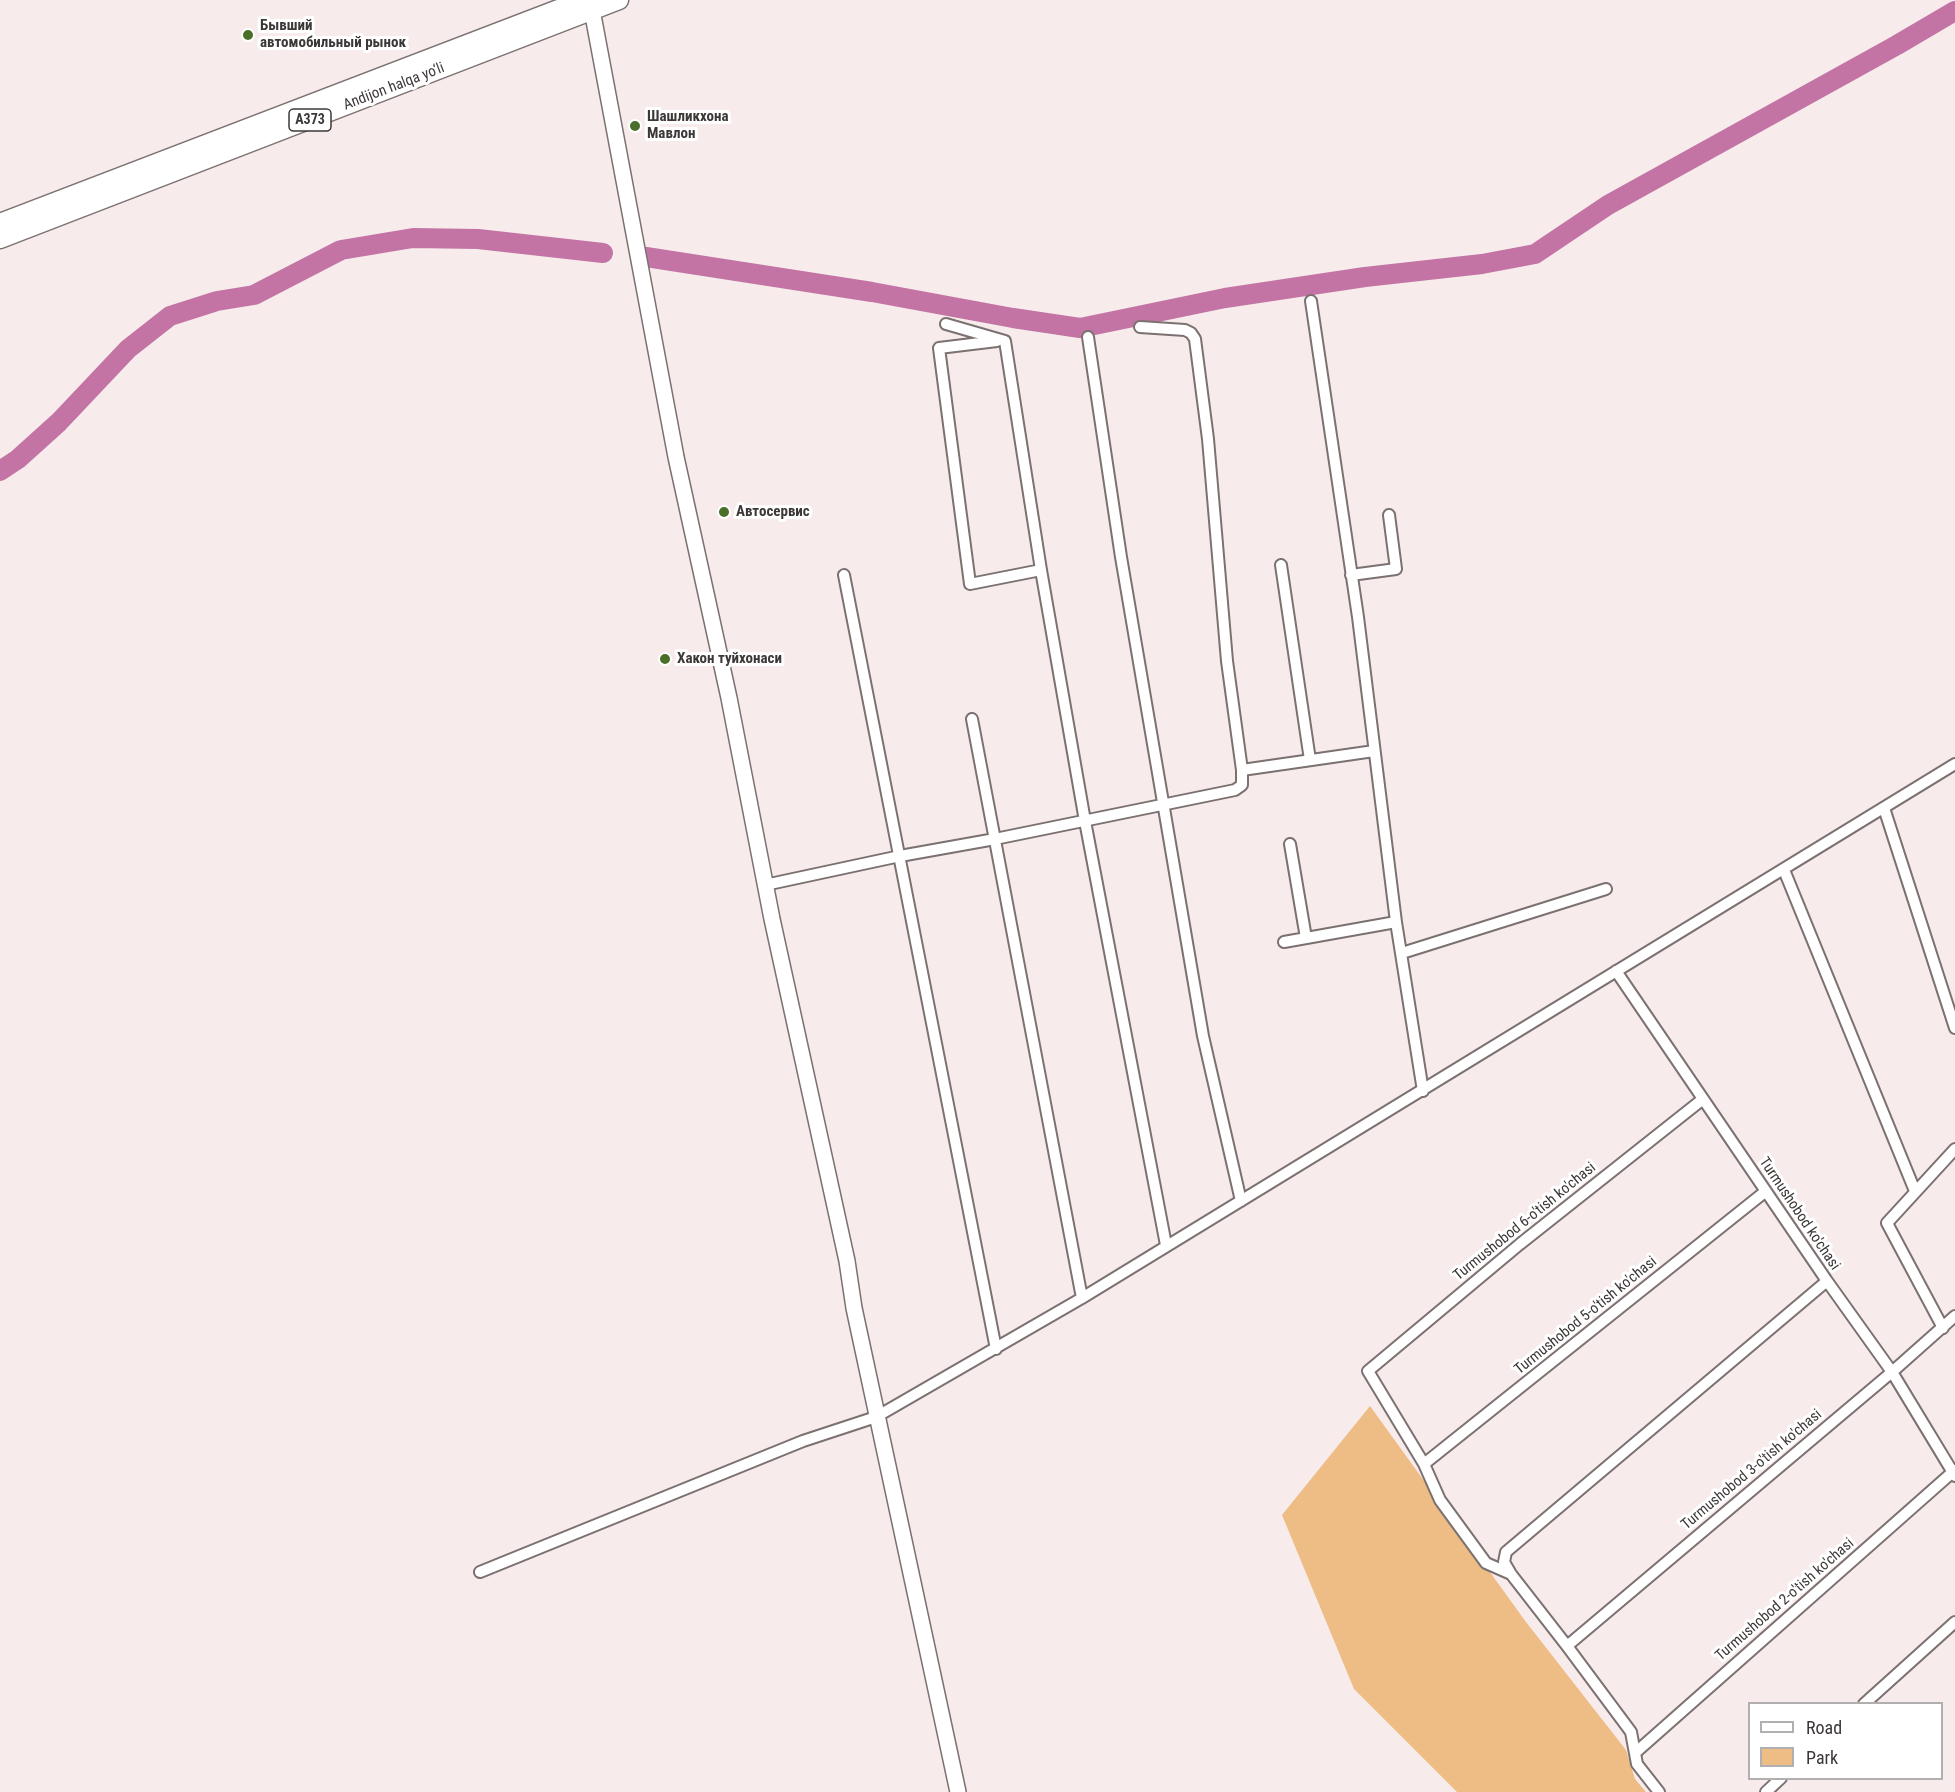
<!DOCTYPE html>
<html>
<head>
<meta charset="utf-8">
<style>
  body { margin:0 }
  #map { position:relative; width:1955px; height:1792px; overflow:hidden; background:#f7eceb; font-family:"Roboto Condensed",sans-serif }
  canvas { display:block }
  .legend { position:absolute; left:1748px; top:1702px; width:195px; height:78px; box-sizing:border-box; background:#fff; border:2px solid #b1afaf; margin:0; padding:8px 10px; list-style:none; font-size:18px; color:#3d3838 }
  .legend li { display:flex; align-items:center; gap:12px; height:30px }
  .legend b { width:30px; border:2px solid #b1afaf }
</style>
</head>
<body>
<div id="map">
<canvas width="1955" height="1792"></canvas>
<ul class="legend">
<li><b style="height:8px;background:#fff"></b>Road</li>
<li><b style="height:16px;background:#eebc85"></b>Park</li>
</ul>
</div>
<script>
const ctx = document.querySelector('canvas').getContext('2d');
ctx.lineJoin = 'round';
function paint(path, color) { ctx.fillStyle = color; ctx.fill(path, 'evenodd'); }
function strokePath(path, color, width, dash) { ctx.strokeStyle = color; ctx.lineWidth = width; ctx.lineCap = dash ? 'butt' : 'round'; ctx.setLineDash(dash || []); ctx.stroke(path); }
function drawText(font, color, halo, rows, align = 'center') {
  ctx.font = font + ' "Roboto Condensed",sans-serif'; ctx.lineWidth = 6; ctx.setLineDash([]); ctx.textBaseline = 'middle'; ctx.strokeStyle = halo; ctx.fillStyle = color; for (const [text, x, y, turn = 0] of rows) {
    ctx.save(); ctx.translate(x, y); ctx.rotate((+turn || 0) * Math.PI / 180); ctx.textAlign = isNaN(turn) ? turn : align; if (halo) ctx.strokeText(text, 0, 0); ctx.fillText(text, 0, 0); ctx.restore();
  }
}
paint(new Path2D(`
  M1370,1406L1526,1622L1626,1750L1635,1779L1646,1792H1457L1354,1689L1282,1515Z`), '#eebc85');
strokePath(new Path2D(`
  M646,257L872,292L1013,318L1080,328L1225,298L1365,277L1482,264L1535,254L1608,205L1897,45L1955,11
  M0,471L18,459L59,422L128,349L170,316L217,301L254,295L341,250L413,238L478,239L603,253`), '#c374a4', 20);
const minor = new Path2D(`
  M1311,301L1358,617L1396,922L1423,1091
  M946,324L1005,341L1041,570L1085,821L1166,1245
  M1088,337L1121,557L1203,1036L1241,1201
  M997,341L939,348L970,584L1041,570
  M1281,565L1310,760
  M844,575L996,1349
  M1351,575L1396,569L1389,515
  M972,719L1082,1298
  M1242,770L1374,751
  M1884,808L1955,1028
  M1290,844L1306,938
  M1784,870L1915,1191
  M765,885L900,856L995,839L1235,790L1242,785V770L1227,661L1208,439L1195,339L1191,333L1185,330L1140,327
  M1284,942L1396,922
  M1402,953L1606,889
  M1616,971L1827,1281L1892,1372L1955,1476
  M1943,1328L1887,1223L1955,1149
  M1424,1464L1766,1191
  M480,1572L803,1441L876,1417L1082,1298L1955,764
  M1511,1574L1504,1562L1506,1552L1827,1281
  M1567,1646L1892,1372L1955,1316
  M1864,1704L1955,1622
  M1635,1753L1955,1470
  M1659,1792L1637,1764L1631,1732L1567,1646L1511,1574L1486,1563L1440,1500L1424,1464L1368,1371L1520,1244L1703,1099
  M1766,1792L1781,1778`);
const secondary = new Path2D(`
  M587,1L592,10L676,457L729,698L772,919L847,1261L854,1308L958,1792`);
const trunk = new Path2D(`
  M0,223L582,0
  M0,239L619,0`);
strokePath(minor, '#7b7170', 14);
strokePath(secondary, '#7b7170', 18);
strokePath(trunk, '#7b7170', 21);
strokePath(minor, '#fff', 10);
strokePath(secondary, '#fff', 15);
strokePath(trunk, '#fff', 18);
for (const [x, y, r, color] of [
  [248,35,6,"#4a6f28"],
  [635,126,6,"#4a6f28"],
  [724,512,6,"#4a6f28"],
  [665,659,6,"#4a6f28"]
]) { const dot = new Path2D(); dot.arc(x, y, r, 0, 2 * Math.PI); ctx.fillStyle = color; ctx.fill(dot); strokePath(dot, '#fff', 2); }
for (const [x, y, w] of [
  [310,120,42]
]) { const box = new Path2D(); box.roundRect(x - w / 2, y - 11, w, 22, 4.5); ctx.fillStyle = '#fff'; ctx.fill(box); strokePath(box, '#3d3838', 1.5); }
drawText('bold 14px', '#3d3838', null, [
  ["A373",310,120]
]);
drawText('bold 15px', '#3d3838', '#fff', [
  ["Бывший",260,26],
  ["автомобильный рынок",260,43],
  ["Шашликхона",647,117],
  ["Мавлон",647,134],
  ["Автосервис",736,512],
  ["Хакон туйхонаси",677,659]
], 'left');
drawText('15px', '#3d3838', '#fff', [
  ["Andijon halqa yo‘li",394,87,-21],
  ["Turmushobod ko'chasi",1799,1214,56],
  ["Turmushobod 6-o'tish ko'chasi",1525,1222,-39],
  ["Turmushobod 5-o'tish ko'chasi",1586,1316,-39],
  ["Turmushobod 3-o'tish ko'chasi",1752,1470,-40],
  ["Turmushobod 2-o'tish ko'chasi",1785,1600,-41]
]);
</script>
</body>
</html>
